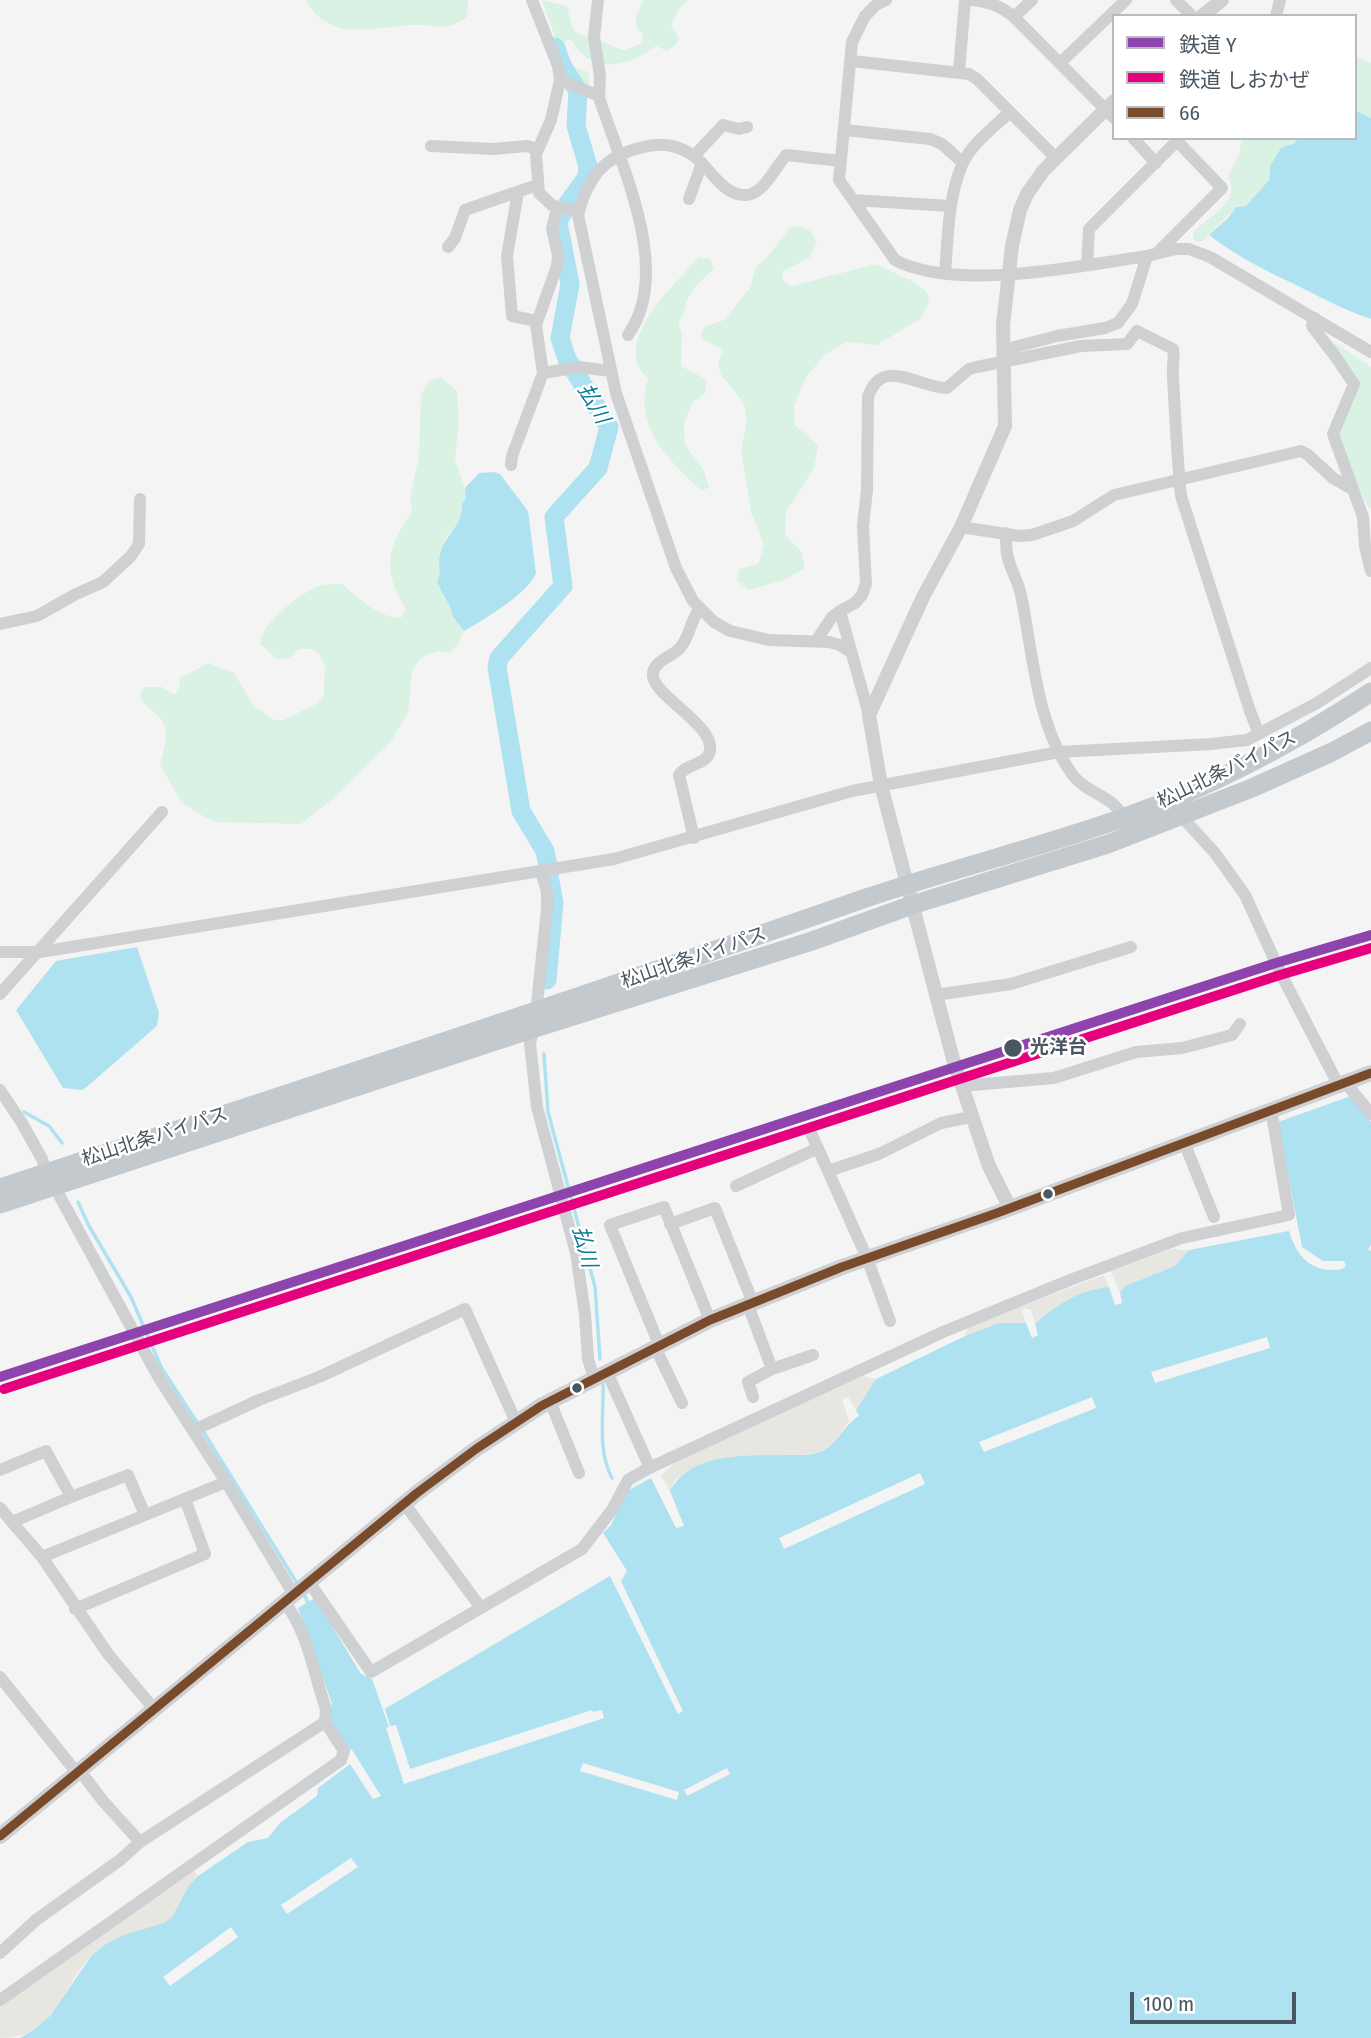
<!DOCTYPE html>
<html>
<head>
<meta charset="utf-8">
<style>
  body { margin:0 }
  #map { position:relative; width:1371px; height:2038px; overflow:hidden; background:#f4f4f4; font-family:"Fira Sans Condensed","Noto Sans JP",sans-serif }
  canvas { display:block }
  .legend { position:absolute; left:1112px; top:14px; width:245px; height:126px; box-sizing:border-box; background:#fff; border:2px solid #b7bbc0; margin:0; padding:9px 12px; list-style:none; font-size:21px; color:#4a5661 }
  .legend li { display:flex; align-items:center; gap:14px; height:35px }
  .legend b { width:35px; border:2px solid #b7bbc0 }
  .scale { position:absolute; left:1130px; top:1992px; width:166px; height:32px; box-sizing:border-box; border:4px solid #4a5661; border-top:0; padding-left:9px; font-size:21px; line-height:24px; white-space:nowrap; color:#4a5661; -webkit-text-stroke:5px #fff; paint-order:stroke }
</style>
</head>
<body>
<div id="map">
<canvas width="1371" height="2038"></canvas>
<ul class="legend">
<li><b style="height:9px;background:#8e44ad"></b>鉄道 Y</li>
<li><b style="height:9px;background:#e5007d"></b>鉄道 しおかぜ</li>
<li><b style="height:9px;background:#7a4b2a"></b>66</li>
</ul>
<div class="scale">100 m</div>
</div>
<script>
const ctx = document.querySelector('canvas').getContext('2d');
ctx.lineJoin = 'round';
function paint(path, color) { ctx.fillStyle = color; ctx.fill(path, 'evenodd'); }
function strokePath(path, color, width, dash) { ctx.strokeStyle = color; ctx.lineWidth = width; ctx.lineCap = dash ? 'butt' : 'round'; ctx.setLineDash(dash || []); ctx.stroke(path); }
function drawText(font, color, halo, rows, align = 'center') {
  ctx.font = font + ' "Fira Sans Condensed","Noto Sans JP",sans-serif'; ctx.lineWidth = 5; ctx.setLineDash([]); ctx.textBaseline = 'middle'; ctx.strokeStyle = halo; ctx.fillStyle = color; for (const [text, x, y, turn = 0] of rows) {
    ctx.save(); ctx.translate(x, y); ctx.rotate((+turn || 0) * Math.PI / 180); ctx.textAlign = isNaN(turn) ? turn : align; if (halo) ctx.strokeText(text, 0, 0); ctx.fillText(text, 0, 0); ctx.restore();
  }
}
paint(new Path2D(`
  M306,0H467L468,1L467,17C443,33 441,24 415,25C377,26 328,44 306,0Z
  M542,0L567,6C574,36 570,32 599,40C608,43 616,49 626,50L643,42L642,33L636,28V17L643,0H688L677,12L671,25L679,38L676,44L667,51L656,46C638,61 608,72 587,58C581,54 576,46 571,40H565L567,53L573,67L588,72L590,84L585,88C565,72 551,25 542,0Z
  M1355,57L1371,63V118L1355,110Z
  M1242,138H1297L1295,143L1281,148L1270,166L1269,180L1246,206L1236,207L1203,241L1197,242L1193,238V233C1209,214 1242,203 1228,176L1239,155Z
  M796,226L809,230L817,242L810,257L782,272L783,280L792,286L876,264L912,281L927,292L929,303L920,319L877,345L846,342L826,354L806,377L794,406L795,425L818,445L814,468L786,512L785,534L802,553L805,568L784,580L749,590L737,581L739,569L758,564L764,545L751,512L741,450L747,421L744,403L721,375L718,364L723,351C716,344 706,344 701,336L704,327L724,320L750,288L756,266L767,257L790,228Z
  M699,257L710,259L714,269C704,278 691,288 687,301C683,311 686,313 678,322L682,334L681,366L707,380L705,393L692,403L684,424L685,444L704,471L709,488L701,490C669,460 633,428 648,379C645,375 640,370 638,365C624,330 678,281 699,257Z
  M1332,341L1371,367V508L1367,505L1350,470L1337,435L1355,389L1327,345Z
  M441,377L457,391L459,420L455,459L466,493V498L462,504L463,517L456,529L447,535L439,555L443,595L450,607L453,617L464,631L458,644L450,652L437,651L420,658L412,672L408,713L390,743L329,802L301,824L217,822L203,816L181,802L160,764C166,744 172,727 154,712C147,706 142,703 139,695L145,687H162L175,695L179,689L180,678L208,663L234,673L254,706L274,720H284L318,703L324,696L325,665L319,654L311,649H299L289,658L277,659L260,644C261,624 300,593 319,586C326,584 335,584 342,584C360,599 377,617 401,618L406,609C382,570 386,549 412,512L410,498L419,456L421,395L429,381Z`), '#d9f2e3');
paint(new Path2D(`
  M1175,1248L1179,1250H1189L1175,1266L1125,1286L1120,1293L1111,1271Z
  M1104,1275L1109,1287C1088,1288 1051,1309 1035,1324L1031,1310L1025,1308L1022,1311L1026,1323H999L964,1337L969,1326Z
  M863,1376L876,1379L856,1410L848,1397L842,1399L849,1421L836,1440L822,1452L689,1470L675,1480L670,1491L661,1476L676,1462L718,1441Z
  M194,1871L198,1876C186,1890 180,1915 163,1924C139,1936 118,1933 95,1953C59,1984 60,2038 0,2038V2004Z`), '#e7e6e1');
paint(new Path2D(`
  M1355,110L1371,118V319C1346,311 1324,299 1300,287C1269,272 1237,257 1209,235L1228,218L1236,207L1246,206L1269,180L1270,166L1281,148L1295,143L1297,138H1355Z
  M494,472L500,474L528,511L536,573C530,592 482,621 464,631L453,617L450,607L437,582C443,570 437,564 440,554C445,533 463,528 462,504L466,498L465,488L479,473Z
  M137,947L159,1013L157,1026L83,1090L63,1088L16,1010L56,961Z
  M1351,1096L1371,1122V1245L1368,1249L1371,1251V2038H20L35,2029L50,2016L92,1955L106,1944L124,1935L164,1923L172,1917L189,1886L198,1876L248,1842L268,1838L281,1822L317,1796L318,1788L350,1764L373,1799L381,1796L352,1750L349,1749L330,1721L332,1704L298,1608L315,1598L361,1674L372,1679L383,1710L610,1576L678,1714L683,1711L621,1581L627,1571L603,1533L611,1525L627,1491L651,1478L676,1528L684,1526L670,1491C691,1451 749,1456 788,1455C798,1455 810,1456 820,1452C837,1446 843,1425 859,1416L856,1410L876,1379L963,1337L999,1323H1026L1032,1338L1038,1335L1035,1324C1055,1305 1082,1289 1109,1287L1115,1305L1122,1303L1120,1293L1125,1286L1175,1266L1189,1250L1289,1231C1297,1257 1312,1274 1342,1269L1346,1266L1344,1261H1323L1302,1247L1278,1122Z`), '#aee2f0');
paint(new Path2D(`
  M1267,1337L1270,1348L1155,1383L1151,1372Z
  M1092,1397L1096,1408L984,1452L979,1442Z
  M920,1473L925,1484L784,1549L779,1538Z
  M385,1709L390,1726L396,1725L410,1769L592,1710L593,1712L602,1710L604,1718L404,1784L386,1728L389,1727L383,1710Z
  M583,1763L679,1792L677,1800L580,1771Z
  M727,1768L730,1774L687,1796L684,1790Z
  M351,1858L358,1867L287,1914L281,1905Z
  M231,1927L238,1937L170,1986L163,1977Z`), '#f4f4f4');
strokePath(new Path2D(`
  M544,1054L548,1112L595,1287L600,1359
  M24,1112L49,1126L62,1143
  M78,1202L89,1226L131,1297L161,1367L198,1424
  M603,1385C604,1415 597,1450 612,1478
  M203,1431L298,1585
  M304,1594L308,1603`), '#aee2f0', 3.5);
strokePath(new Path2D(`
  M548,866L545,851L521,811L497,667L499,658L563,586L554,517L598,468L609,427L567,359L560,338L570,284L558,222L568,203L587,177L588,166L576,126L578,91L563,67L555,47
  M547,980L554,903L549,876`), '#aee2f0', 19);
strokePath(new Path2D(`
  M532,0L558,66L560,80L551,120L536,154L539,193L553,206L579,211
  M598,0L594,37L600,76L599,97C620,164 674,270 628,335
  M886,0L876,5L865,16L852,42L839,180L895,260C955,292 1080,266 1147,256
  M972,0C989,2 1001,6 1014,17L1114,118
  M1176,0L1192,16
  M1276,16L1280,0
  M1014,17L1032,0
  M852,61L969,74L977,79L1055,157
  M1060,63L1126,0
  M959,71L965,0
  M560,80L599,96
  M845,130L930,139L942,144L963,163
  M1133,138L1156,163
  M431,146L493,149L527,146L537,149
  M694,156L723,125L739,129L747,127
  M841,161L786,155C776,167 762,196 745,195C721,195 709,165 691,154C673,143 659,143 639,148C603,157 587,179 578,215L616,393L676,568L693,601L714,622L730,631L769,640L829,642L840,645L849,651
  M518,192L507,256L512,316L537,321
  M689,199L702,163
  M853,200L951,206
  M448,247L455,238L465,210L537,185
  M1158,252L1222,188L1177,141
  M1087,265L1089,229L1180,138
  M945,273C948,237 948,198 962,165C971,144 994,127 1010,112
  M1315,318L1312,326L1335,356L1354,384L1333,434L1363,517L1365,546L1371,571
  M1003,350L1057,336L1105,328L1118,323L1132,304L1147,256L1176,249H1189L1210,257L1371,352
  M543,373L579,367L611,371
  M511,465L512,456L543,373L536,325L557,266L558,255L552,229L557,208
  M961,527L1019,536L1032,535L1073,521L1114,495L1301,451L1307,454L1333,478L1352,489
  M1006,533C1006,540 1006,548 1007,554C1010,569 1018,581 1021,595C1033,653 1036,724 1072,774C1086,794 1114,795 1123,818
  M0,624L37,616L76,594L103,582L131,556L139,544L140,499
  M816,641L832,617L840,611
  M869,715L840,611L855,603L862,595L866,584L863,526L867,490L868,397C882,355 918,388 947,388L969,369L977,367L1081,346L1127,344L1137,331L1173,349C1175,358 1172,367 1173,376C1175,416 1177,456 1181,496L1250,711L1259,734
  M1182,817L1215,853L1245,895L1282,976L1338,1084
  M694,838L679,775C686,764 704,765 709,754C720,726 649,695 653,673C655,660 672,657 680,648C690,637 690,621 699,610
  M541,871L547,892V909L536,1013L530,1044L537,1107L576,1253L585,1314L588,1359L594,1378
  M0,952H40L614,859L852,791L1059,752L1211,744L1247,740L1317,703L1371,668
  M0,994L162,812
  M935,995L1011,984L1131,947
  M1345,1082L1371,1114
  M961,1086L1054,1078L1136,1052L1182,1048L1232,1035L1240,1024
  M0,1090L22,1123L42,1159L47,1173L159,1378L226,1482L294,1595
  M811,1133L867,1258L890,1321
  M1184,1142L1214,1217
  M828,1171L879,1154L941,1123L971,1117
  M736,1186L818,1148
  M670,1224L715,1208L753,1303
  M748,1305L772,1369L813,1355
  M660,1347L610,1225L664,1207L710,1320
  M656,1349L682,1403
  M607,1372L650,1468
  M753,1397L748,1382L772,1369
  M550,1401L579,1473
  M194,1430L259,1400L319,1377L465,1309L516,1422
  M0,1470L46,1451L71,1497L12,1522
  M71,1497L128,1475L145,1515
  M404,1503L481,1608
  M0,1508L42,1557L108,1654L155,1710
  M42,1557L226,1482
  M309,1582L371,1672L582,1549L612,1510L628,1480L647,1469L943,1332L1070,1280L1182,1238L1289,1215L1271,1109
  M75,1609L205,1554L185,1499
  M0,1677L77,1773
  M80,1771L103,1801L140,1842
  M0,1953L36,1920L120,1860L140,1842L325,1722L326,1709C314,1675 308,1632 285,1603
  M0,2000L341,1760L344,1751L325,1722`), '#ced0d2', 12);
strokePath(new Path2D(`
  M1202,16L1222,0
  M1010,1208L989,1166L953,1059L881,785L869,715L923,597L961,527L1005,426L1003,325L1012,246L1020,210L1027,194L1043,171L1114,101`), '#ced0d2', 14);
strokePath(new Path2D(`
  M0,1836L417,1493L476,1449L541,1406L710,1320L842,1267L997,1213L1371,1073`), '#ced0d4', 16);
strokePath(new Path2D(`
  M0,1188C289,1094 577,999 863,899C949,870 1037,848 1123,818C1210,787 1294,743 1371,692
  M0,1204L532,1029L812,941L912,905L1108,844L1252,788L1332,752L1371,731`), '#c4c9cd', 19);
strokePath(new Path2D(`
  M0,1836L417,1493L476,1449L541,1406L710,1320L842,1267L997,1213L1371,1073`), '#7a4b2a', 9);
strokePath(new Path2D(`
  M0,1377L1276,963L1371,935`), '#8e44ad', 10);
strokePath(new Path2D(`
  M4,1389L1280,975L1371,948`), '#e5007d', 10);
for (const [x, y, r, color] of [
  [1013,1048,10,"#4a5661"],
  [1048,1194,6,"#4a5661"],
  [577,1388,6,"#4a5661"]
]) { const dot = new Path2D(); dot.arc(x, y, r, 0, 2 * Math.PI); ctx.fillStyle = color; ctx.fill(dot); strokePath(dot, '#fff', 2.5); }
drawText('19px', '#4a5661', '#fff', [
  ["松山北条バイパス",1227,770,-26],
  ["松山北条バイパス",694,958,-19],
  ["松山北条バイパス",155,1137,-18]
]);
drawText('bold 19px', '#4a5661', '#fff', [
  ["光洋台",1030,1048]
], 'left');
drawText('italic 21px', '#0c7c9b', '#fff', [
  ["払川",593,404,61],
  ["払川",584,1247,75]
]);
</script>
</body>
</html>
